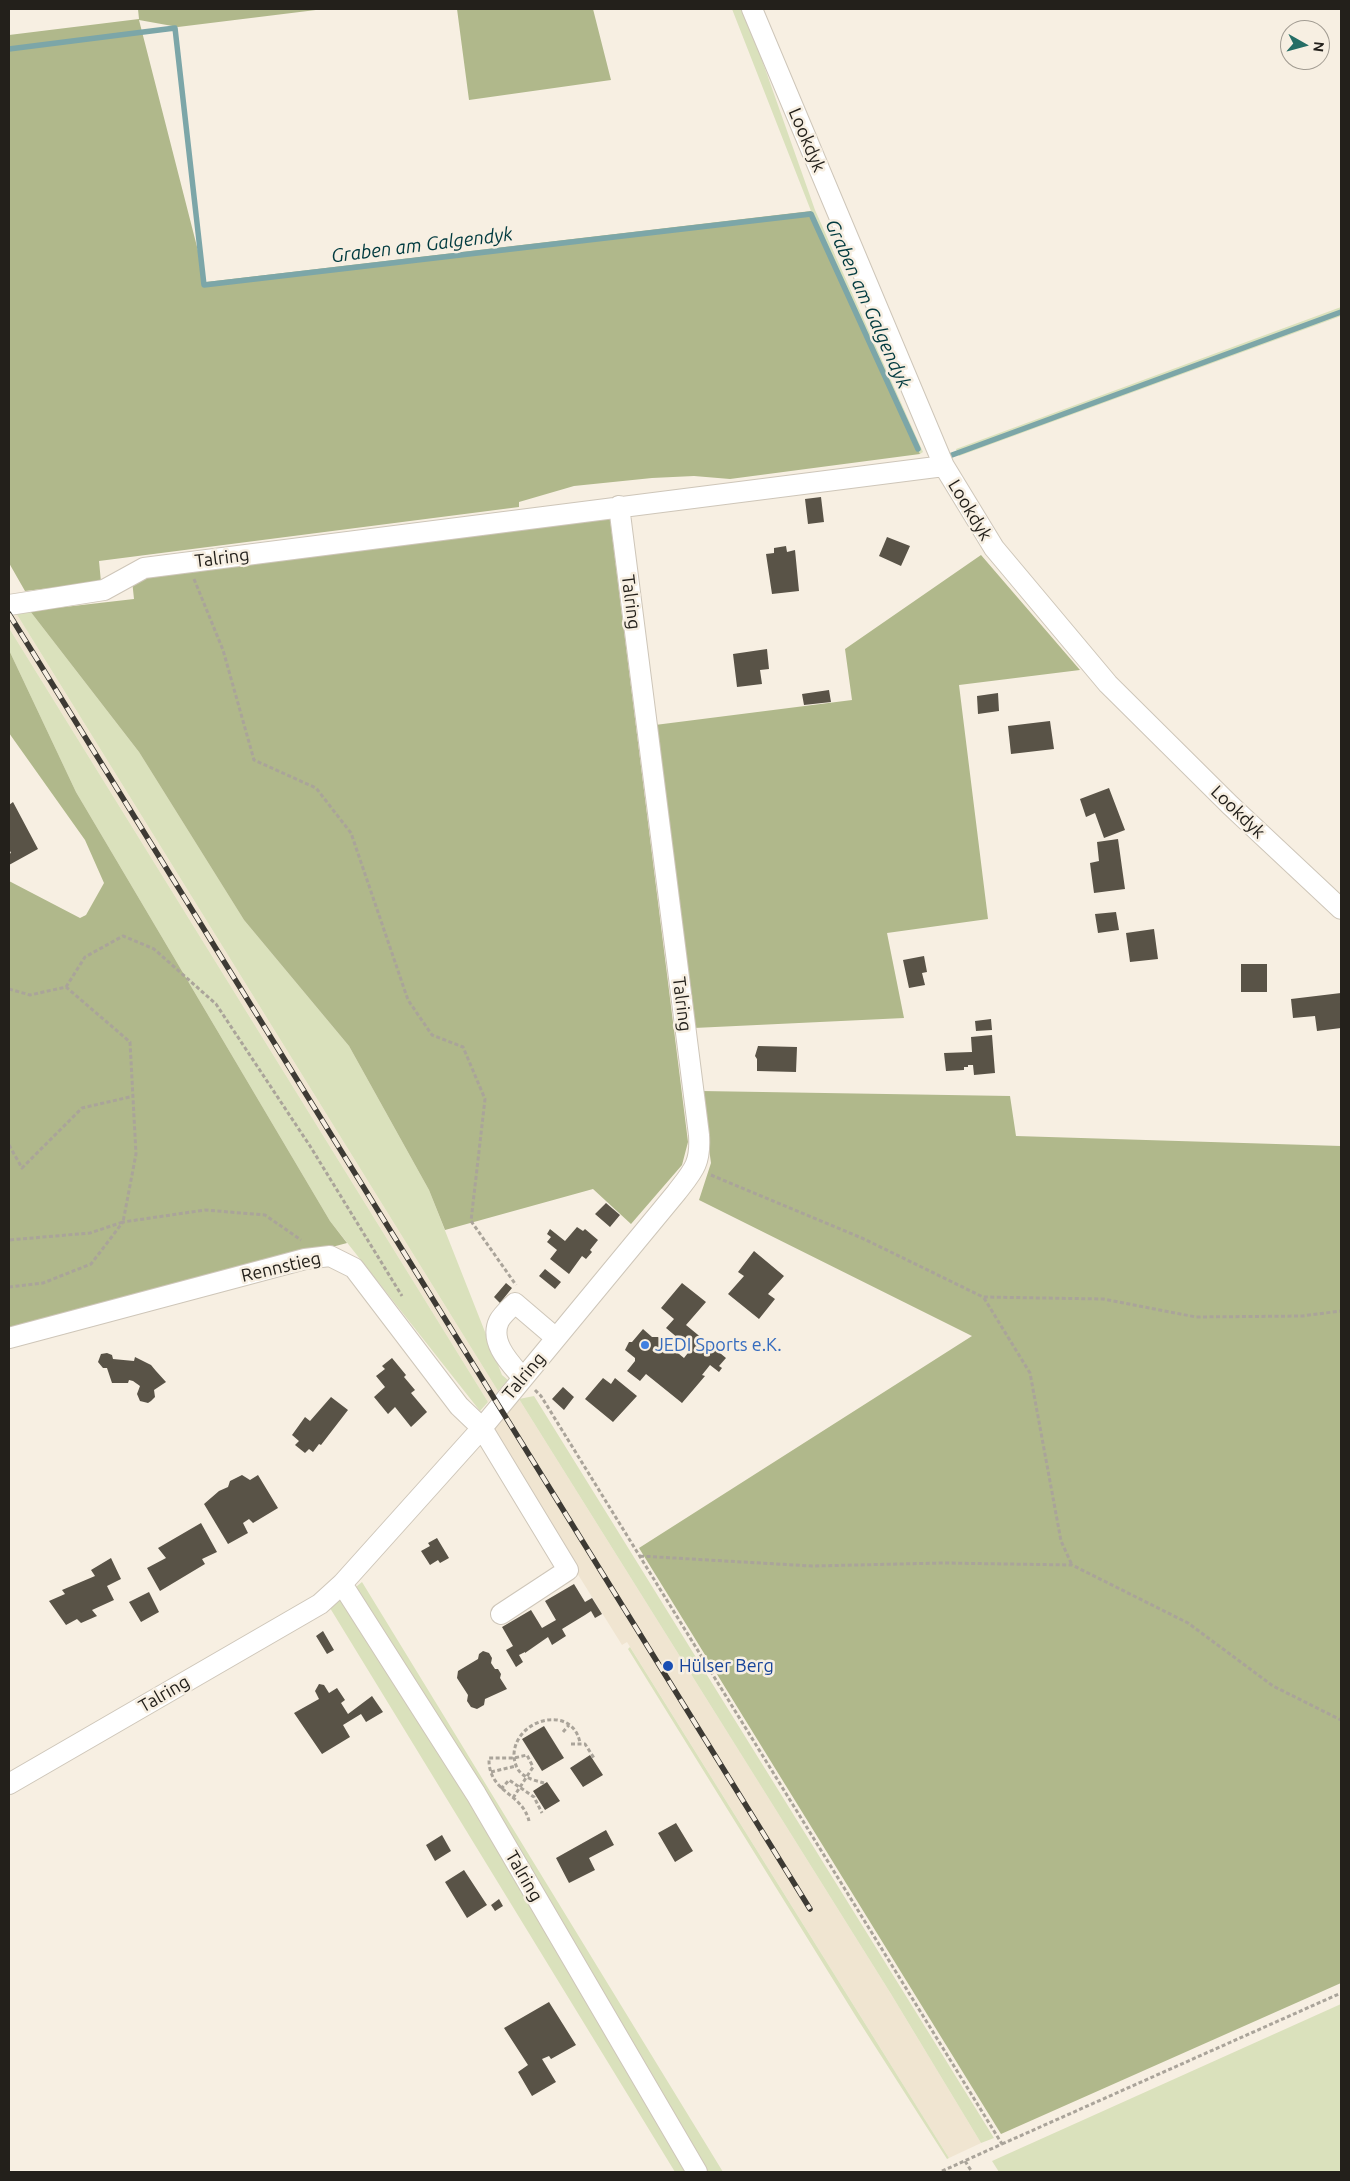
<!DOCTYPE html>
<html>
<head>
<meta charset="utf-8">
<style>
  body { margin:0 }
  #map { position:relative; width:1350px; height:2181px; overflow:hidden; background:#f7efe2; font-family:Ubuntu,sans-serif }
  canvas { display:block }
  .frame { position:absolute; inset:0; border:10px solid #23201b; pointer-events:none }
  .north { position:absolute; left:1280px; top:20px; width:50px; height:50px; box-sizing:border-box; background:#f7efe2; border:1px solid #a29c92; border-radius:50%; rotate:97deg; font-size:14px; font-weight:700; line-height:20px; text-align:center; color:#23201b }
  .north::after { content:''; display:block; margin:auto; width:18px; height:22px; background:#266e66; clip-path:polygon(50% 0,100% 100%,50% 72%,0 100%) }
</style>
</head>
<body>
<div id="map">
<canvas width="1350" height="2181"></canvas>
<div class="frame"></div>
<div class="north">N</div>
</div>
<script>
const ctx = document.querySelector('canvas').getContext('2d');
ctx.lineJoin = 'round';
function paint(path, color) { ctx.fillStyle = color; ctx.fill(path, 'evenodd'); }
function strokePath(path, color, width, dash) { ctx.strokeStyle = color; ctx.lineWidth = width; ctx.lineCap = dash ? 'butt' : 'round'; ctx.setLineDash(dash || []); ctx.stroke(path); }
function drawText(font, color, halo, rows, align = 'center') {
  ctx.font = font + ' Ubuntu,sans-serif'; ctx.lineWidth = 5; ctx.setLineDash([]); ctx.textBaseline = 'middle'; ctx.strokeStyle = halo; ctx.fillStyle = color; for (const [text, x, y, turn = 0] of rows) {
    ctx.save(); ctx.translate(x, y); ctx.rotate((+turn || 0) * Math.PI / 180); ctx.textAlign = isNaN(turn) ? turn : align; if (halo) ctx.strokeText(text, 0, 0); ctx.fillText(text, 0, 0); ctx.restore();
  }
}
paint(new Path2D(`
  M16,613L498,1391L488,1402L9,628V614Z
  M519,1399L891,1994L981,2143L949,2158L627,1642L622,1645L489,1432Z`), '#f0e5d1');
paint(new Path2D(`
  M732,9H744L815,210L923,452L920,454L811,211Z
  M1341,307V316L959,456L956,449Z
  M30,611L139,752L244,920L349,1046L429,1190L502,1375L508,1380L498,1391L16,613Z
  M9,628L488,1402L480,1411L330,1221L76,792L9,650Z
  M534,1396L994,2138L981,2143L891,1994L519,1399Z
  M362,1582L723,2172H675L330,1608Z
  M630,1647L949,2158L947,2159L855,2015L628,1649Z
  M1341,2004V2172H999L992,2161Z`), '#dae1bc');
paint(new Path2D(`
  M138,9H324L178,27L139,20L206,282L811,211L920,454L730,479L694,476L652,478L574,486L519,502V507L99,561L101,582L25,591L9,563V35L139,19Z
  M457,9H593L611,80L469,100Z
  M610,519L688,1142L682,1165L631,1224L593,1189L445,1230L429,1190L349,1046L244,920L139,752L30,611L134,599L132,580Z
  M981,555L1080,670L959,685L988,919L887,933L904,1018L694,1028L655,725L852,700L845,649Z
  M9,650L76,792L330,1221L347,1243L9,1333V881L80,918L86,915L104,883L85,840L9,733Z
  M701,1091L1010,1096L1016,1136L1341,1146V1983L1001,2134L639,1548L972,1336L699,1200L711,1163Z`), '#b0b88b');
strokePath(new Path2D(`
  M9,49L175,28L204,285L811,214L918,449
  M952,455L1341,312`), '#7ca6a8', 5.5);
paint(new Path2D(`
  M821,497L824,522L808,524L805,499Z
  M887,537L910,546L901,566L879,556Z
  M786,546L787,552L795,550L799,591L772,594L766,554L774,553V548Z
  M767,649L769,669L760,670L762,684L737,687L733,654Z
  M829,690L831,702L804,705L802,694Z
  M998,693L999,711L978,714L977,696Z
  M1050,721L1054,749L1011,754L1008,726Z
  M1109,788L1125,830L1104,838L1095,813L1086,817L1080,799Z
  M13,802L38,849L9,865V854L11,853L9,849V805Z
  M1118,839L1125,889L1094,893L1090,863L1099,861L1097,842Z
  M1116,912L1119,930L1098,933L1095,914Z
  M1154,929L1158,959L1130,962L1126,933Z
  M924,956L927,972L922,973L925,985L909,988L903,960Z
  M1241,964H1267V992H1241Z
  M1341,993V1028L1317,1031L1315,1016L1293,1018L1291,999Z
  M991,1019L992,1030L976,1031L975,1021Z
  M992,1035L995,1073L974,1075L973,1065H968V1067H964V1070L946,1071L944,1053L972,1052L971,1037Z
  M758,1046L797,1047L796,1072L757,1071V1059L755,1056Z
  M606,1203L620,1215L610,1227L595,1214Z
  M577,1227L583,1231L585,1229L598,1240L590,1250L592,1252L586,1259L582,1256L569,1274L550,1259L557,1250L547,1242L551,1237L547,1234L550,1229L565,1241Z
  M754,1251L784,1276L768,1294L775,1299L759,1319L728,1294L744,1276L738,1272Z
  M545,1269L561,1282L555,1289L539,1276Z
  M506,1283L512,1288L500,1303L494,1297Z
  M682,1283L706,1302L686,1325L726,1358L719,1366L722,1368L719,1372L710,1365L702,1375L705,1376L682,1403L646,1374L640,1381L627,1371L635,1361V1358L625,1350L629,1342H632L643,1329L652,1337H658L684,1358L691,1349L666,1328L674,1319L661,1308Z
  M107,1353L112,1355L113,1359L134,1361L135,1357L151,1365L156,1371L166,1382L154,1390L155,1397L151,1401L148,1403L140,1401L137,1394L140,1386L133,1381L129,1380L128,1383H112L107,1368H103L98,1362L101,1354Z
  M392,1358L406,1375L404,1377L415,1390L411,1393L427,1412L411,1427L395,1407L388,1414L374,1397L385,1387L376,1376L385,1369L382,1366Z
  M603,1378L611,1384L615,1378L637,1396L613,1422L585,1399Z
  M563,1387L574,1397L564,1410L552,1399Z
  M331,1397L348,1410L321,1445L319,1444L313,1452L309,1449L305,1453L295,1445L299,1441L292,1435L305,1417L310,1421Z
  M242,1475L250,1480L258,1475L278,1508L253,1523L249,1519L243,1523L248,1533L228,1544L204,1504L219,1491L228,1487L230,1481Z
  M201,1523L217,1552L202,1559L205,1564L160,1591L147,1568L166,1558L158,1548Z
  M437,1538L449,1558L440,1563L438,1560L430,1565L421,1551L430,1546L428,1543Z
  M111,1558L121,1579L107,1586L114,1600L92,1610L97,1616L81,1623L77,1619L66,1625L49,1601L65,1594L62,1590L95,1576L91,1570Z
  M574,1584L585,1602L592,1598L602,1614L595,1618L591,1611L585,1615L562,1629L566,1636L552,1645L548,1637L525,1653V1652L519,1655L523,1662L516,1667L506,1650L513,1646L502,1627L531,1610L542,1628L556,1620L545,1601Z
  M149,1592L159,1612L141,1622L129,1602Z
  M323,1631L334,1650L327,1654L316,1636Z
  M483,1651L489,1653L492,1658L491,1663L495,1669H498L501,1674L500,1678L507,1689L485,1699L484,1705L477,1709L471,1707L467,1701L468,1695L457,1678L458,1671L478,1659L479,1654Z
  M319,1684L324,1685L329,1693L337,1688L345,1700L341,1703L348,1714L372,1696L383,1712L366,1722L361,1714L343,1725L350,1737L322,1754L294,1713L319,1699L315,1691Z
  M544,1726L564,1758L542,1771L522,1739Z
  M590,1755L603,1775L583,1787L570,1768Z
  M547,1782L560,1801L545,1810L533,1791Z
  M676,1823L693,1851L675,1862L658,1833Z
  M606,1830L614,1845L589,1858L595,1870L569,1883L556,1858Z
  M442,1835L451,1851L435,1861L426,1845Z
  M464,1870L487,1905L467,1918L445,1882Z
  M499,1899L503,1906L495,1911L491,1905Z
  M549,2002L576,2045L551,2059L549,2056L542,2059L556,2082L532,2096L518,2072L528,2065L504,2028Z`), '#595347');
const minor = new Path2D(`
  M752,9L944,466L994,548L1108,684L1230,805L1341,909
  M9,605L104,590L144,568L944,466
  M9,1338L305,1259L330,1256L354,1268L459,1406L482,1428L568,1570L501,1614
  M522,1377C510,1363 489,1342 499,1321C502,1315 510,1308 515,1303L556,1338
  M342,1584L476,1794L697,2172
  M9,1784L320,1604L342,1584L482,1428L676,1193C693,1171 701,1164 699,1135L619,506`);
strokePath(minor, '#cec6b9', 22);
strokePath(new Path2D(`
  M194,579L223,650L254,760L316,788L351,833L408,1000L432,1035L463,1047L485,1099L471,1221L516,1285
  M66,987L85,957L123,936L154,949L216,1004L310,1146L402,1296
  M9,989L30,995L66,987L130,1042L136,1154L123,1222L90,1233L9,1240
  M9,1145L22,1168L82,1108L134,1096
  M711,1175L864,1239L983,1297L1103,1299L1196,1317L1302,1316L1341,1311
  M9,1287L43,1283L91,1264L123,1222L205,1210L265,1215L301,1240
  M984,1298L1030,1373L1061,1541L1072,1565
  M535,1390L541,1396L1002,2144L940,2172
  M640,1556L812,1566L944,1563L1072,1565L1188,1623L1273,1686L1341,1720
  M563,1732L569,1725
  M571,1744H585L594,1758
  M491,1772L516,1766
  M544,1783C537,1781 528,1779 522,1774C516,1769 514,1761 514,1754C516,1718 573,1704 580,1743
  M501,1789L509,1780L534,1797L542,1813
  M513,1798L533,1767L527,1755L514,1758H489C488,1793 522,1792 529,1821
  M1002,2144L1341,1993
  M965,2161L972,2172`), '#aaa49a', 3, [4, 2.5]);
strokePath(minor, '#fff', 20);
const rail = new Path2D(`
  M9,614L810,1909`);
strokePath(rail, '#3d3a34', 5.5);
strokePath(rail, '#f7efe2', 4, [11]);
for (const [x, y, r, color] of [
  [645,1345,5,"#3f7fe0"],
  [668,1666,6,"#1a4fb4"]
]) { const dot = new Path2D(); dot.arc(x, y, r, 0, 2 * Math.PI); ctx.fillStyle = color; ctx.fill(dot); strokePath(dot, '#f7efe2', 2); }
drawText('18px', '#23201b', '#f7efe2', [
  ["Lookdyk",807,140,67],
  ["Lookdyk",970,510,59],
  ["Talring",222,558,-7],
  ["Talring",631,602,83],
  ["Lookdyk",1238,812,44],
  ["Talring",682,1004,83],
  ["Rennstieg",281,1267,-13],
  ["Talring",524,1376,-50],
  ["Talring",164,1694,-30],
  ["Talring",524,1876,60]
]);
drawText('18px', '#366cbe', '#f7efe2', [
  ["JEDI Sports e.K.",655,1345]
], 'left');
drawText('18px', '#164399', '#f7efe2', [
  ["Hülser Berg",679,1666]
], 'left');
drawText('italic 19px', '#003a3f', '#f7efe2', [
  ["Graben am Galgendyk",422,245,-7],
  ["Graben am Galgendyk",868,304,66]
]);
</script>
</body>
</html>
